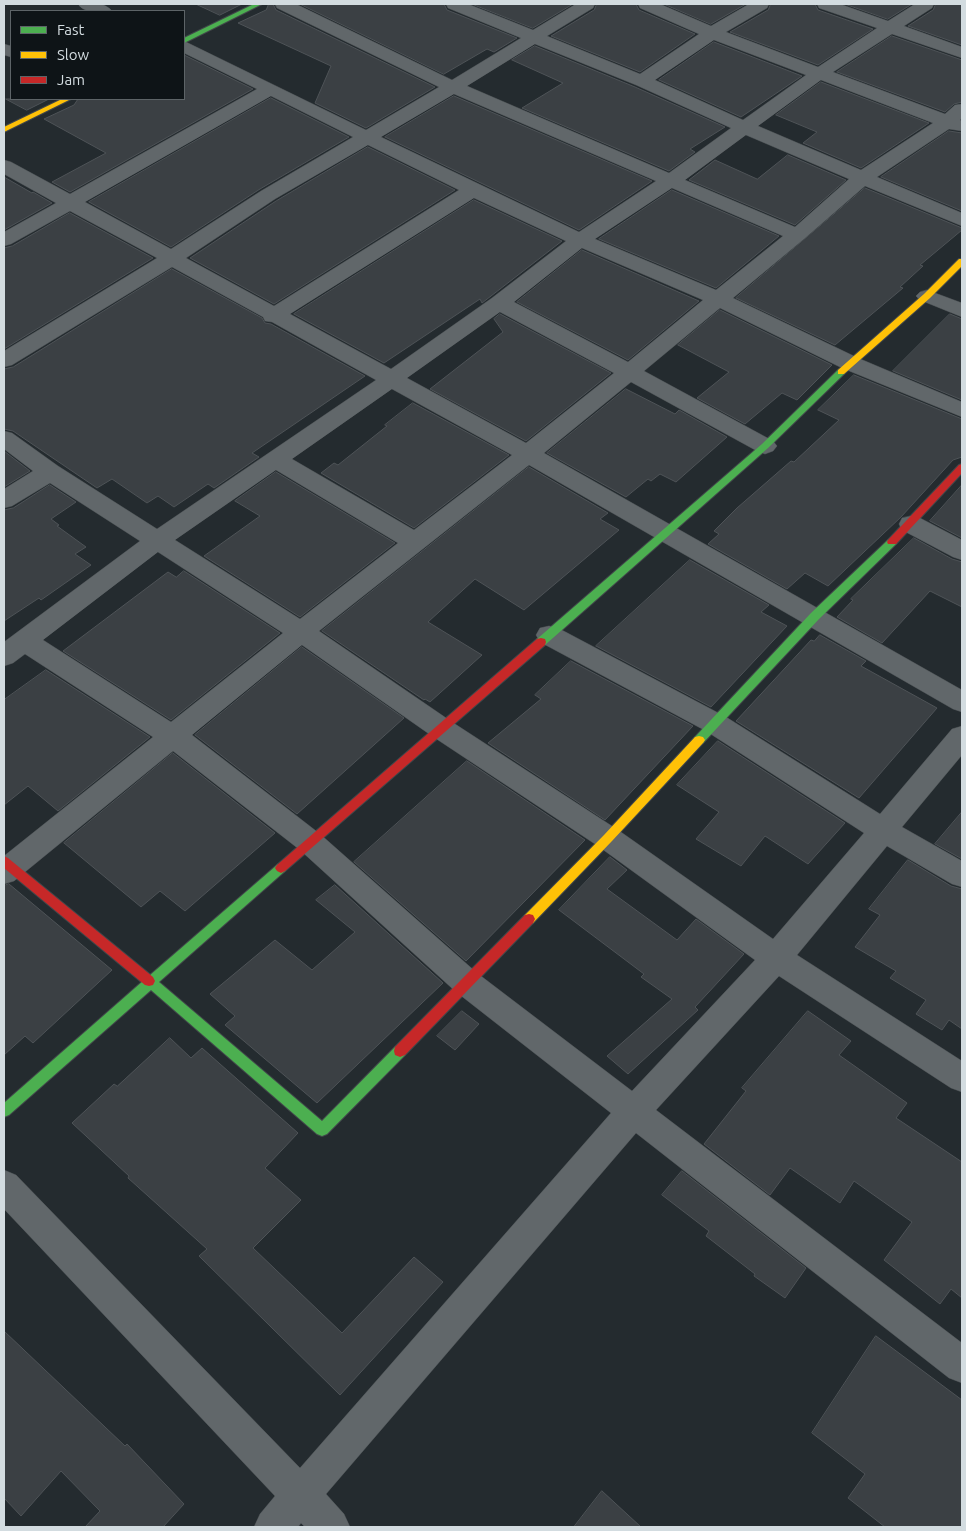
<!DOCTYPE html>
<html>
<head>
<meta charset="utf-8">
<style>
  body { margin:0 }
  #map { position:relative; width:966px; height:1531px; overflow:hidden; background:#242b2f; font-family:Ubuntu,sans-serif }
  canvas { display:block }
  .frame { position:absolute; inset:0; border:5px solid #d3dce0; pointer-events:none }
  .legend { position:absolute; left:10px; top:10px; width:175px; height:90px; box-sizing:border-box; background:#0e1417; border:1px solid #5d6467; margin:0; padding:6px 9px; list-style:none; font-size:15px; color:#d3dce0 }
  .legend li { display:flex; align-items:center; gap:10px; height:25px }
  .legend b { width:25px; border:1px solid #5d6467 }
</style>
</head>
<body>
<div id="map">
<canvas width="966" height="1531"></canvas>
<div class="frame"></div>
<ul class="legend">
<li><b style="height:6px;background:#4caf50"></b>Fast</li>
<li><b style="height:6px;background:#ffc107"></b>Slow</li>
<li><b style="height:6px;background:#c62828"></b>Jam</li>
</ul>
</div>
<script>
const ctx = document.querySelector('canvas').getContext('2d');
ctx.lineJoin = 'round';
function paint(path, color) { ctx.fillStyle = color; ctx.fill(path, 'evenodd'); }
function strokePath(path, color, width, dash) { ctx.strokeStyle = color; ctx.lineWidth = width; ctx.lineCap = dash ? 'butt' : 'round'; ctx.setLineDash(dash || []); ctx.stroke(path); }
const building = new Path2D(`
  M196,4H242L220,15Z
  M269,4H273L276,10L435,87L366,128L315,103L331,66L238,23L266,10Z
  M300,4H444L447,10L517,38L494,52L487,49L444,74Z
  M472,4H573L533,28Z
  M597,4H636L639,10L695,34L640,72L551,36L594,10Z
  M664,4H746L711,24Z
  M771,4H815L818,10L873,29L818,65L730,32L768,10Z
  M845,4H912L888,19Z
  M936,4H962V45L908,26L933,10Z
  M892,36L962,60V102L954,104L945,112L837,72Z
  M714,42L802,76L741,117L659,80Z
  M535,46L635,87L725,127L690,149L695,152L669,171L522,108L563,83L512,60Z
  M184,55L253,89L70,192L52,182L106,153L44,119L74,105L78,99H184Z
  M821,82L929,123L861,168L803,143L817,132L776,115Z
  M454,96L652,181L579,230L385,137Z
  M271,98L349,137L260,189L171,247L89,202Z
  M6,99H49L27,110Z
  M949,131L962,133V211L881,177Z
  M368,147L455,190L274,304L190,258L276,201Z
  M788,155L846,180L795,225L689,180L715,160L757,179Z
  M4,177L32,193L33,192L52,203L4,230Z
  M865,188L962,228V230L920,265L923,266L900,287L903,288L835,345L736,298Z
  M672,190L779,236L716,288L599,239Z
  M474,200L562,241L482,303L480,299L384,363L294,314Z
  M70,213L153,258L4,349V248L12,246Z
  M582,250L699,301L628,360L517,302Z
  M172,269L262,318L265,323L271,324L365,376L252,453L259,457L214,488L208,484L174,507L158,496L147,503L112,479L97,488L13,431L4,429V369L13,367Z
  M720,310L832,365L797,400L782,393L745,424L697,398L729,372L678,345Z
  M500,314L611,373L526,441L430,389L503,332L494,319Z
  M950,314L962,319V400L893,371Z
  M854,375L962,419V457L953,460L901,517L828,586L805,573L787,589L708,544L719,534L714,531L737,508L791,461L794,462L839,420L818,410Z
  M626,389L675,414L679,410L727,437L676,482L660,474L651,481L648,479L626,497L547,453Z
  M413,403L509,455L414,528L321,473L334,463L338,465L387,426L385,425Z
  M4,451L30,471L4,487Z
  M529,467L608,513L600,519L619,530L524,610L475,579L428,622L482,655L430,702L425,699L424,700L322,631Z
  M276,472L395,543L300,617L204,556L260,516L235,501Z
  M50,485L76,502L51,519L59,525L57,526L86,547L75,554L91,565L41,600L39,598L4,621V510L13,508Z
  M962,485V538L930,521Z
  M914,538L952,559L962,562V607L930,591L882,643L837,617L853,600L851,599Z
  M690,560L769,605L761,612L787,626L711,707L596,646Z
  M184,571L280,633L171,720L63,651L168,572L176,577Z
  M820,635L866,661L861,666L937,708L859,798L736,721L811,640L814,641Z
  M302,647L404,718L297,814L195,735Z
  M571,661L693,726L605,820L488,743L541,699L535,695Z
  M46,670L150,737L58,811L28,786L4,805V700Z
  M718,741L845,823L808,864L765,836L741,866L696,839L719,812L677,785Z
  M173,753L275,833L185,911L160,891L141,907L64,843Z
  M467,761L585,840L466,961L354,862Z
  M962,812V859L935,844Z
  M610,857L627,870L607,889L677,940L696,919L744,954L695,1007L698,1010L628,1074L607,1056L672,999L641,977L644,974L559,910Z
  M908,860L951,886L962,889V1029L949,1020L942,1030L916,1014L926,1000L890,978L896,971L855,947L880,915L869,909Z
  M9,884L112,970L33,1043L25,1036L4,1055V886Z
  M335,885L443,983L317,1103L225,1025L235,1016L210,994L275,940L312,970L355,932L316,900Z
  M462,1011L479,1024L455,1050L437,1036Z
  M808,1011L851,1041L839,1055L907,1103L896,1118L962,1162V1298L951,1289L940,1304L884,1260L912,1222L854,1181L840,1203L790,1168L770,1195L704,1144L746,1091L742,1088Z
  M170,1038L191,1058L202,1048L298,1133L265,1168L301,1200L253,1248L342,1333L414,1257L443,1282L340,1395L199,1256L207,1249L128,1178L129,1176L72,1123L114,1084L117,1086Z
  M682,1171L806,1268L785,1298L754,1276L755,1274L706,1236L709,1231L662,1195Z
  M4,1331L125,1446L127,1444L184,1504L163,1527H85L100,1511L61,1471L21,1516L4,1498Z
  M876,1336L962,1400V1527H885L848,1498L865,1474L812,1433Z
  M602,1491L641,1527H574Z`);
paint(building, '#3b4044');
strokePath(building, '#4e5357', 1);
const street = new Path2D(`
  M78,4C89,4 104,1 112,11C101,12 84,14 78,4Z
  M275,4H296L452,80L521,38L448,8L446,4H468L533,30L576,4H595L593,8L547,36L640,74L699,34L640,8L638,4H660L711,26L749,4H769L767,8L726,32L818,67L877,28L819,8L817,4H840L888,21L915,4H934L932,8L904,26L962,47V58L892,34L833,72L945,114L955,105L962,104V118L960,120L962,121V131L949,129L877,177L962,213V226L865,186L804,239L733,298L858,358L962,402V417L842,368L720,308L644,371L773,441L777,446L773,451L765,454L757,451L631,382L544,453L962,690V712L953,709L529,465L319,631L452,722L618,830L773,939L864,833L706,731L540,642L536,635L540,628L549,626L558,628L726,717L880,814L952,729L962,726V755L902,827L962,861V887L952,884L887,846L797,955L962,1061V1092L951,1088L779,976L656,1110L962,1343V1383L949,1378L636,1133L326,1494L344,1514L350,1527H305L301,1523L298,1527H254L260,1514L275,1496L4,1209V1170L16,1175L300,1468L611,1113L455,991L300,850L173,751L14,881L4,884V856L153,737L25,654L13,663L4,666V642L140,541L50,483L12,506L4,508V489L33,471L4,449V431L12,433L58,466L157,529L376,380L272,322L265,321L263,317L172,267L12,365L4,367V351L157,258L70,211L11,244L4,246V232L56,203L4,174V160L11,162L70,194L257,89L184,53V41L366,130L439,87L277,8ZM714,40L806,75L743,120L655,80ZM535,44L636,85L731,128L669,173L467,86ZM821,80L933,123L861,170L758,126ZM454,94L656,181L579,232L381,137ZM271,96L353,137L261,191L171,249L85,202ZM746,135L849,179L795,227L685,180ZM368,145L459,190L274,306L186,258L275,199ZM672,188L783,236L716,290L595,239ZM474,198L566,241L492,298L391,369L290,314ZM582,248L703,300L628,362L514,302ZM500,312L614,373L526,443L407,378ZM392,389L512,455L414,530L292,459ZM276,470L398,543L300,619L175,540ZM158,552L283,633L171,722L43,640ZM302,645L432,736L598,846L755,960L632,1091L477,973L320,834L192,735Z
  M4,44L11,46V57L4,55Z
  M927,290L962,303V317L920,300L916,296L920,292Z
  M911,516L920,518L962,540V560L953,557L902,530L899,524L902,518Z`);
const fast = new Path2D(`
  M254,4H262L184,43V38Z
  M841,369L844,370V374L768,448L545,645H537L536,642L537,639L762,444L838,370Z
  M892,539L896,540L897,542L896,544L819,619L703,743H695L693,740L695,737L811,613L888,540Z
  M281,863L285,865L287,868L285,871L159,982L322,1121L395,1047L400,1045L405,1047L406,1051L405,1055L327,1134L322,1136L317,1134L151,990L9,1115L4,1117V1103L143,981L145,977L149,976L277,865Z`);
const slow = new Path2D(`
  M62,99H71L4,132V127Z
  M959,259H962V266L930,298L844,374H838V370L924,294Z
  M699,736L703,737L705,740L703,743L612,841L533,923L529,924L525,923L523,919L525,915L604,835L695,737Z`);
const jam = new Path2D(`
  M962,464V473L896,544H888L887,542L888,540L959,465Z
  M541,638L545,639L546,642L545,645L285,871L281,873L277,871L275,868L277,865L537,639Z
  M4,856L8,858L153,977L155,981L153,985L149,986L145,985L4,868Z
  M529,914L533,915L535,919L533,923L405,1055L400,1057L395,1055L394,1051L395,1047L525,915Z`);
strokePath(street, '#41474a', 1);
strokePath(fast, '#41474a', 2);
strokePath(slow, '#41474a', 2);
strokePath(jam, '#41474a', 2);
paint(street, '#61676a');
paint(fast, '#4caf50');
paint(slow, '#ffc107');
paint(jam, '#c62828');
</script>
</body>
</html>
